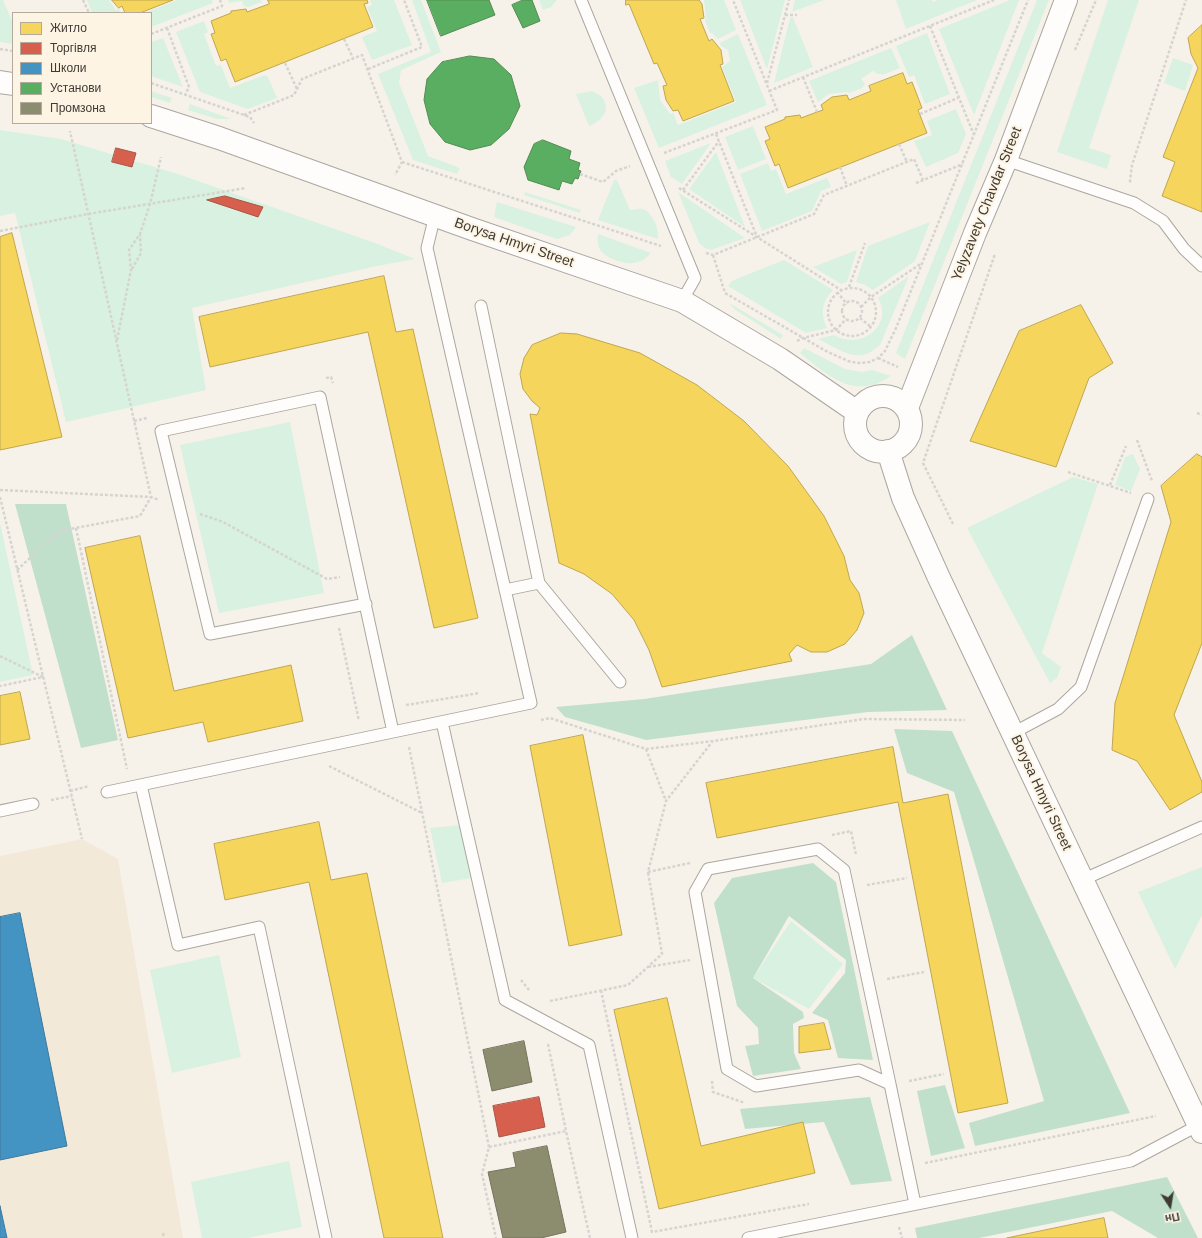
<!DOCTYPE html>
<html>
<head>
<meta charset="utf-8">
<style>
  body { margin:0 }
  #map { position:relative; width:1202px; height:1238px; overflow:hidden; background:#f7f2e9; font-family:Helvetica,sans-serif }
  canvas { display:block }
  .legend { position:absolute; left:12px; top:12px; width:140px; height:112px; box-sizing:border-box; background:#fdf4e3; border:1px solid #b1aa9d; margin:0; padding:5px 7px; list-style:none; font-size:12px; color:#3e3a34 }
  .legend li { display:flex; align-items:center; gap:8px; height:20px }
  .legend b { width:20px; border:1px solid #b1aa9d }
  .north { position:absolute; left:1150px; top:1186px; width:40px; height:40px; -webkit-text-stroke:3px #fdf4e3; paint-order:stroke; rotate:168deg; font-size:11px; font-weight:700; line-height:16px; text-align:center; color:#3e3a34 }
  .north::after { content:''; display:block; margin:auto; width:14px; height:18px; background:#3e3a34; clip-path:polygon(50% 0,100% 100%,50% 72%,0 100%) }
</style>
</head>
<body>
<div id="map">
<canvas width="1202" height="1238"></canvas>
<ul class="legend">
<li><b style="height:11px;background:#f6d55c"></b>Житло</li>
<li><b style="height:11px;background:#d6604d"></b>Торгівля</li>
<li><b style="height:11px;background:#4393c3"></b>Школи</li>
<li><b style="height:11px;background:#5aae61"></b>Установи</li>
<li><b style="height:11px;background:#8c8c6e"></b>Промзона</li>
</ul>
<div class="north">Пн</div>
</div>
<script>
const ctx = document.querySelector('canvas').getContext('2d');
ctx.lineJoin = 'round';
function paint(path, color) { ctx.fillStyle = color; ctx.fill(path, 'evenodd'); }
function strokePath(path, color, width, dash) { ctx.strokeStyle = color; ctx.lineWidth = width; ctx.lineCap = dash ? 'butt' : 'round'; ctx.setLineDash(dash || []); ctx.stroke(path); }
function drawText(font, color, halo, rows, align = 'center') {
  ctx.font = font + ' Helvetica,sans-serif'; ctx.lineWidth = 4; ctx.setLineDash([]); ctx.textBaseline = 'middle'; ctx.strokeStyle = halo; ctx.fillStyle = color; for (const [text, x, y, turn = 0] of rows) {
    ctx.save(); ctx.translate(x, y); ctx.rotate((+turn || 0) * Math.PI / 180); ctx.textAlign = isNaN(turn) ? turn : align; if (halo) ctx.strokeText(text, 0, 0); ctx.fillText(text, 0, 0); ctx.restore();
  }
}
paint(new Path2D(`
  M82,839L118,859L183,1238H0V856Z`), '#f3e9d9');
paint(new Path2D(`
  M0,0H3L13,23V44L0,42Z
  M87,0H109L116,10L119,9L121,13H92Z
  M177,0H212L213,3L151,27V13H144Z
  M228,0H261L262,2L248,7L244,6L242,1L229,3Z
  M370,0H394L412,45L372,60L362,37L377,31L367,7L372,5Z
  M412,0H421L441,52L401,70L399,83L428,156L460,168L457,174L413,160L378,74L431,52Z
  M539,0H557L551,7L543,10Z
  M704,0H724L736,30L718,39L712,33H710L705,21L706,17Z
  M740,0H785L767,69Z
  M795,0H824L792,12Z
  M896,0H932L933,2L938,0H977L906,29Z
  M1010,0H1019L974,115L939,29Z
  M1037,0H1049L905,359L896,353Z
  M1108,0H1139L1089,148L1111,155L1107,169L1057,152Z
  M793,17L813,67L774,83L790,18Z
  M204,21L208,32L204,34L216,66L221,65L230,88L265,75L268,77L277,98L248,109L200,92L176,32Z
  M927,33L950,94L925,104L914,75L909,77L896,46Z
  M738,34L767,105L659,148L634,88L658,80L660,100L670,114L673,113L678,125L736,102L722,67L730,61L728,50L721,46L720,43Z
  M163,38L183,87L151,76V42Z
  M891,48L900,68L882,75L881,74H877L873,71L861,79L865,84L862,88L849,93L847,92L829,94L818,102L809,81Z
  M1173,58L1193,65L1185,91L1164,83Z
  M151,91L172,98L170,103L151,97Z
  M592,91C613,99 609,119 589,126L576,94Z
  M190,104L231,119H217L188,110Z
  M956,109L966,134L958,153L926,167L914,141L932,135L927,121Z
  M753,126L766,159L738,170L725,137Z
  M0,130L61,139L178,174L375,243L415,259L377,266L192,308L206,390L66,422L15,213L0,216Z
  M711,143L682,184L671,177L665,161Z
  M716,152L745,227L689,189Z
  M768,163L771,171L776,169L786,194L827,178L831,187L821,191L812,211L762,231L740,174Z
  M614,180H617L630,210C634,210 638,208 643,209C652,212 660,230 658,239L598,220Z
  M525,192L581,210L580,213L524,195Z
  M678,192L745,238L711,250L705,248L699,243Z
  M497,202L576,227L570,235L557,239L494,217Z
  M930,222L915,261L873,290L865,285L856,282L868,246Z
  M598,234L651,253C641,265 629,265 615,260C602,255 596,249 598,234Z
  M857,250L847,282L841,284L813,267Z
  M784,260L833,290C822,301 820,313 827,328L806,333L728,286L731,282L736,279Z
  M909,276L880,345C858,366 841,350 818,339L834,335C861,351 894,325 878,298Z
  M729,303L783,335L781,339L734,309Z
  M804,348L845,369L862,372L872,370L891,376C855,401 828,376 800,353Z
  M290,422L324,593L219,613L180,445Z
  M1133,454L1140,469L1131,491L1115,485L1125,457Z
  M1073,477L1098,484L1042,653L1061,667L1057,678L1050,683L967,528Z
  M0,523L33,675L0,682Z
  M461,825L472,878L442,883L430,828Z
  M1202,867V915L1175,969L1138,892Z
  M791,921L843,964L809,1009L753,978Z
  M219,955L241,1057L172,1073L150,970Z
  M289,1161L302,1227L248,1238H202L191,1182Z`), '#d9f1e0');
paint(new Path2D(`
  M15,504H66L118,740L81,748Z
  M912,635L947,710L868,712L646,740L565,717L556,707L644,699L871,664Z
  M894,729L952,731L1130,1113L975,1146L969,1123L1044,1101L954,792L907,773Z
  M813,863L836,882L873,1060L838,1058L828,1020L812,1013L845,973L846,960L789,916L753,978L803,1012L804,1018L793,1024L794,1053L801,1069L753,1076L745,1046L759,1044L758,1028L737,1006L714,903L732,878Z
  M945,1085L965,1148L931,1156L917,1091Z
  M870,1097L892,1181L851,1185L824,1122L745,1129L740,1109Z
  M1167,1177L1198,1238H1158L1112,1211L979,1238H917L915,1228Z`), '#c1e0cb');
const homes = new Path2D(`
  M112,0H173L140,13H125L122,6L119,8Z
  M268,0H367L368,3L364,4L373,27L235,82L226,59L221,61L211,34L215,33L211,21L231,13V11L246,9L247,12L269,4Z
  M626,0H699L702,4L704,18L700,19L709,41L712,39L721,50L723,64L720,65L734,101L683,121L678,110L673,111L666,100L663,86L667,85L657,63L654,64L629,4L626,5Z
  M1202,25V212L1162,196L1175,162L1163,157L1198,68L1191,54L1188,38Z
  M903,73L907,84L912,82L922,108L918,110L927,133L788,188L779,164L775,166L765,141L770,139L765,127L785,119V117L800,115L801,118L817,112L823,110L821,105L832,97L847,95L849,100L871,91L869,86Z
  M12,233L62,437L0,450V237Z
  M384,276L396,332L413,329L478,618L434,628L368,332L210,367L199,317Z
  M1081,305L1113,363L1089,378L1056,467L970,441L1019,331Z
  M561,333L577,334L640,353L697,385L744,421L788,466L824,516L844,556L850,580L859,593L864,613L857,630L845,644L827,652H811L797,645L789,654L792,661L662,687L649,650L634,620L612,594L584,574L559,563L530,414L537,415L540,408L532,401L523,389L520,374L524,358L532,345Z
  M1197,454L1202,457V643L1174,715L1202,782V792L1170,810L1137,761L1112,750L1115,703L1171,522L1161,486Z
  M140,536L174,691L291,665L303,721L208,742L203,722L128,738L85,548Z
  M20,692L30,739L0,745V696Z
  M583,735L622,935L569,946L530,746Z
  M893,747L903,803L948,794L1008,1103L958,1113L898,802L717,838L706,783Z
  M319,822L331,880L367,873L443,1238H384L309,882L225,900L214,844Z
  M667,998L701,1146L803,1122L815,1173L659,1209L614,1010Z
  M824,1023L831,1049L799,1053V1027Z
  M1104,1218L1108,1238H1007Z`);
paint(homes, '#f6d55c');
strokePath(homes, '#bfa650', 1);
const shops = new Path2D(`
  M116,148L136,153L132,167L112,162Z
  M225,196L263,207L258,217L207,200Z
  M539,1097L545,1127L499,1137L493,1106Z`);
paint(shops, '#d6604d');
strokePath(shops, '#a85546', 1);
const schools = new Path2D(`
  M20,913L67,1146L0,1160V917Z
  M0,1206L7,1238H0Z`);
paint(schools, '#4393c3');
strokePath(schools, '#427898', 1);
const public = new Path2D(`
  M427,0H489L495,15L441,36Z
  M523,0H532L540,21L523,28L512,5Z
  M470,56L494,59L511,75L520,106L509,129L491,145L470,150L445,142L430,124L424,100L427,79L442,62Z
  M543,140L571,151L569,159L580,163L578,170L581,171L578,179L575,178L572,184L562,181L559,190L528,180L524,167L534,144Z`);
paint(public, '#5aae61');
strokePath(public, '#528b54', 1);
const industry = new Path2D(`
  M524,1041L532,1082L492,1091L483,1050Z
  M547,1146L566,1232L541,1238H503L488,1172L516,1167L513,1153Z`);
paint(industry, '#8c8c6e');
strokePath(industry, '#75735d', 1);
const service = new Path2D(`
  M581,0L695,278L682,301
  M1006,160L1134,203L1163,221L1184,249L1202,266
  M481,306L539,583
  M505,590L539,583L620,682
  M366,604L210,634L161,431L320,397L393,732
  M442,722L505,1000L589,1045L632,1238
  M1013,733L1058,709L1081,687L1148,499
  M141,785L178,945L259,927L326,1238
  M107,792L531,703L427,248L435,215
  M0,811L33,804
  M1082,880L1202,827
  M890,1084L844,870L818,849L708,869L695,892L727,1069L756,1086L859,1070L890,1084L915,1204
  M748,1238L1131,1161L1199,1125`);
const minor = new Path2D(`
  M0,82L13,84
  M151,116L219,138L472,229L682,301L780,359L857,412
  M855 424a28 28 0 1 1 56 0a28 28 0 1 1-56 0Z
  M907,408L975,233L1006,160L1066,0
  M888,451L903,498L939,578L1202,1132`);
strokePath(service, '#aba79f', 13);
strokePath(minor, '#aba79f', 24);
strokePath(new Path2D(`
  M83,0L89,13
  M785,15H797
  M930,26L974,135
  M167,28L189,87L185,95
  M151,34L222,6L220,0
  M344,39L353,58
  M0,49L13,51
  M1075,50L1096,0
  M285,63L297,89
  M368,69L422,47L404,0
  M803,77L817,112
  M151,83L250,117L254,123
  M767,83L789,0
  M769,91L994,0
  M920,114L958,98
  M244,115L294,95L302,79L362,55L402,162L395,175
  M716,134L757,237
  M899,144L907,162
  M664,153L777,110L733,0
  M402,162L661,246
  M840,167L847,186
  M580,174L603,182L616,171L630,166
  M1131,182L1130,181L1132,165L1186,0
  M916,183L963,164
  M679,188L841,290
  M683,190L719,141
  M0,231L88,214L246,188
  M706,253L713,255L814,214L824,195L914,159L923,180
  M713,255L725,293L826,351L848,361L858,363L870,362L878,358L885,351L896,328L1028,0
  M132,269L141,253L140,235
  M849,287L865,243
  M828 312a24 24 0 1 1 48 0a24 24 0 1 1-48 0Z
  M837,292L847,304
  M842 311a10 10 0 1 1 20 0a10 10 0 1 1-20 0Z
  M861,307L871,297L922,263
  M860,318L871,327
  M117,340L131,270L129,250L140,234L150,204L161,157
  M797,341L803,338L836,330L846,319
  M878,358L898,367
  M326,378L331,377L333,383
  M1197,413L1202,415
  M134,421L147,418
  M1137,440L1152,481
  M1068,472L1131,493
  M1110,485L1126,446
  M0,490L151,497L159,500
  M0,497L82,839
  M200,514L223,522L327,579L340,577
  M953,524L923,463L995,254
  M76,528L127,769
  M17,570L59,531L140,516L151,497L70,131
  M339,628L359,721
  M0,656L43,677L0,686
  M406,705L480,693
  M541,720L550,718L646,749L713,741L864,719L965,720
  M409,747L489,1147L482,1174L496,1238
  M646,749L666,801
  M329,766L422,813
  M70,791L89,786
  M51,800L72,796
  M832,835L851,831L856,855
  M690,863L648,872L666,801L712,742
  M867,885L907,878
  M648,967L690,960
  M887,979L924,972
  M521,980L529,990
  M601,990L652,1232L809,1204
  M550,1001L628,985L662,954L648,872
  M548,1044L566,1131
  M712,1081L713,1092L745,1103
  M909,1081L944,1074
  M489,1147L566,1131L590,1238
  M925,1163L1156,1116
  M899,1227L902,1238
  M163,1233L164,1238`), '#d6d4d1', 2.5, [3, 2]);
strokePath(service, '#fefdfc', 11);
strokePath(minor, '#fefdfc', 22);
drawText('14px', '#3e3a34', '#fdf4e3', [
  ["Yelyzavety Chavdar Street",987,204,-68],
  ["Borysa Hmyri Street",514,243,19],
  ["Borysa Hmyri Street",1041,793,65]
]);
</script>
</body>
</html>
